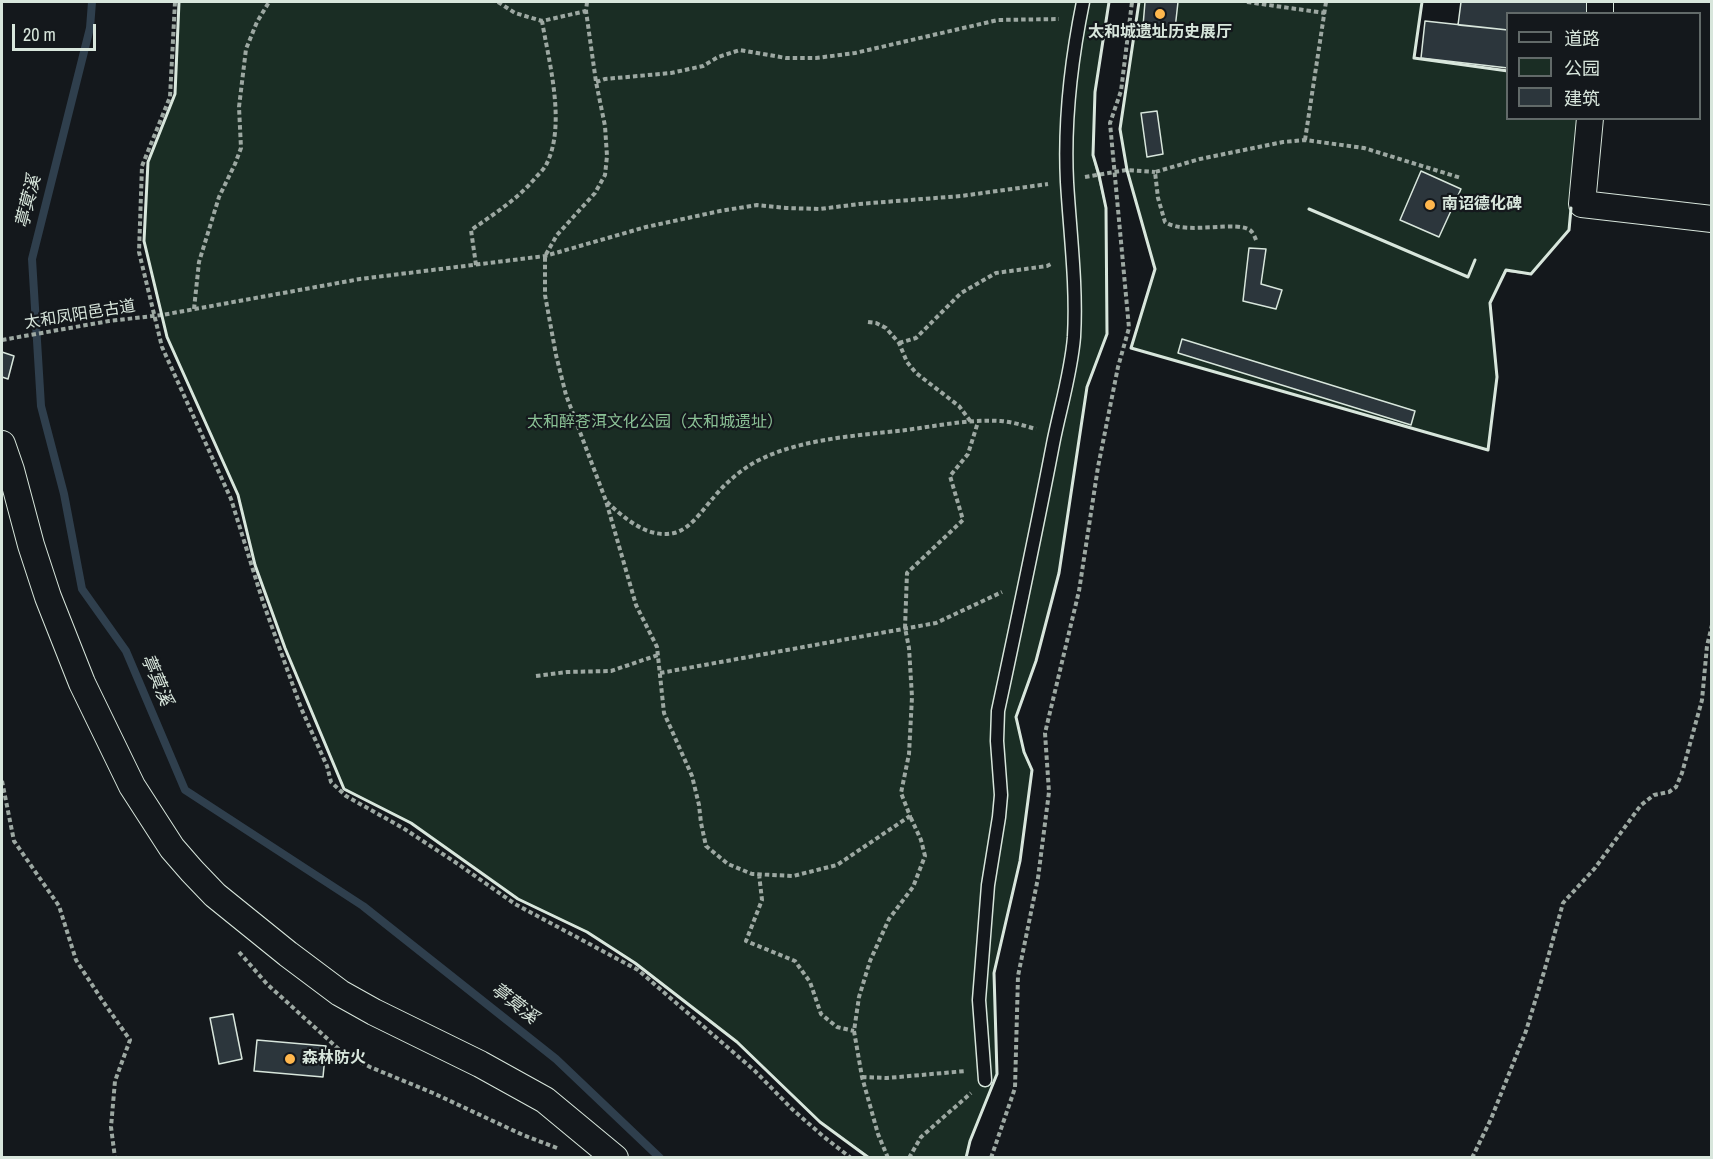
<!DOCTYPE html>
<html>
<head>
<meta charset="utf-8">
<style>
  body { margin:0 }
  #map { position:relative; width:1713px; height:1159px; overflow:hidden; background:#14181c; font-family:"Archivo Narrow","Noto Sans SC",sans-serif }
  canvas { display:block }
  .frame { position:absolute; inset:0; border:3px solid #d8e6dc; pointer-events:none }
  .legend { position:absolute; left:1506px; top:12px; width:195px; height:108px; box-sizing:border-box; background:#14181c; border:2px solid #626a69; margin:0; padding:8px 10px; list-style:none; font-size:18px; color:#d8e6dc }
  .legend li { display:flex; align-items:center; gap:12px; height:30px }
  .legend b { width:30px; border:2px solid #626a69 }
  .scale { position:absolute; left:12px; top:24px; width:84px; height:27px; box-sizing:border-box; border:3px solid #d8e6dc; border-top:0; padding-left:8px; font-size:18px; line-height:21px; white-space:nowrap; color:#d8e6dc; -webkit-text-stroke:4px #14181c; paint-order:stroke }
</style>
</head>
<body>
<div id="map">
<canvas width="1713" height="1159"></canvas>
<div class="frame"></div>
<ul class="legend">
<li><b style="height:8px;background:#14181c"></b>道路</li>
<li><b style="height:16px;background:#1a2d24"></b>公园</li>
<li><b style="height:16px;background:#2c363c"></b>建筑</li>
</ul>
<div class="scale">20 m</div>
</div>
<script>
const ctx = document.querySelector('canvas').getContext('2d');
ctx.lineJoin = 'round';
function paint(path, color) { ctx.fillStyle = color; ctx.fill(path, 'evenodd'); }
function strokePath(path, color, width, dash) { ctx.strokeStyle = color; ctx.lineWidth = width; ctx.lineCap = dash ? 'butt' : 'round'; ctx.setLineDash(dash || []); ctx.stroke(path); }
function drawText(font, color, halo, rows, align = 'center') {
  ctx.font = font + ' "Archivo Narrow","Noto Sans SC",sans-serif'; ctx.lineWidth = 4.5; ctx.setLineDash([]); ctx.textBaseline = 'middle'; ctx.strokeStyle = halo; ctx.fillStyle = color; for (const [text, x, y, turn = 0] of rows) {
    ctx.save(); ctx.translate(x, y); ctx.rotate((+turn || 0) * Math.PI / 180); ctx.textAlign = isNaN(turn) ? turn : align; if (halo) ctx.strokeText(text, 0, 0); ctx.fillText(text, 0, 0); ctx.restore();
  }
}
const green = new Path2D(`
  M179,2H1109L1095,92L1093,155L1106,208L1107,334L1087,387L1059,573L1036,661L1016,717L1024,752L1032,771L1020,861L994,973L997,1074L970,1141L966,1157H869L820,1122L737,1042L635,963L587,932L518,899L411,823L344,789L285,648L255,565L238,495L167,337L144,241L148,162L175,94Z
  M1139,2H1422L1414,58L1507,71L1508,118L1582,119L1569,230L1531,274L1505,271L1490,303L1497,377L1488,450L1131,348L1155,269L1127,170L1120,129Z`);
paint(green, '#1a2d24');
strokePath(green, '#939e99', 1.5);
strokePath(new Path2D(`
  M92,2L90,28L32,259L41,406L64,494L82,589L126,651L185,790L363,906L556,1059L660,1158`), '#2f3f4d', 8);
const building = new Path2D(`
  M1145,2H1178L1175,29L1143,26Z
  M1461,2H1587V14H1508V30L1458,25Z
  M1425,21L1508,30V68L1421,58Z
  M1157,111L1163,154L1147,157L1141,113Z
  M1421,171L1461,189L1439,237L1400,220Z
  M1249,248L1266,249L1261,284L1282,290L1276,309L1243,301Z
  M1182,339L1415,411L1411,425L1178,353Z
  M2,352L14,356L8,379L2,377Z
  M233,1014L242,1059L219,1064L210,1018Z
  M257,1040L326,1046L323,1077L254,1071Z`);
paint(building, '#2c363c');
strokePath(building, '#d8e6dc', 1.5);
const lane = new Path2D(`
  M985,1080L979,1000L988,885L999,817L1001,795L997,741L998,711C1017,622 1036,533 1053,444C1060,408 1071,374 1074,337C1077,286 1070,233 1067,182C1064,122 1071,61 1083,2`);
const street = new Path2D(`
  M1600,14V2
  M1590,118L1582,204L1712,219
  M2,444L11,470L31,545L48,597L82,683L132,786L172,848L192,871L215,895L288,954L340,993L374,1012L480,1064L545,1100L615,1158`);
strokePath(lane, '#d8e6dc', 15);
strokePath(street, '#d8e6dc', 28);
strokePath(new Path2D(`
  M175,2L170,97L142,166L139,252L162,347L231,499L263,602L301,708L327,766L331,782L346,796L403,828L458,864L515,904L638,970L755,1071L792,1109L824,1137L851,1158
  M498,2L515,13L542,21L586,11
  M587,2L586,11L596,82L605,126L607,156L605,175L595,193L557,235L545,256V295L556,355L566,395L606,501L636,605L657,647L664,713L692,776L699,805L701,823L706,846L728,864L752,874L793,876L837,865L910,816L901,793L909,754L912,697L909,648L905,628L907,573L963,520L950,476L968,454L978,422
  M1247,2L1325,13
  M596,82L605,79L671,73L703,66L718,57L740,50L786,58H816L855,53L998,20L1059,19
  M1305,140L1326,2
  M1085,177L1127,170L1155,172
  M1256,240C1255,237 1253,233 1251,231C1238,219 1187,236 1165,222L1158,198L1155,172L1200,159L1283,142L1305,140L1364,148L1461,178
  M476,265L471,230C494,214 518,199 536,177C540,173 545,168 547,163C566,124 549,62 542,21
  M194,309L199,262L219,197L235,164L241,148L239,107L246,49L257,22L269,2
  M868,322L876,323L886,328L899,343L907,362L916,373L959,406L971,422
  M2,340L109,321L162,315L360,279L545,256L646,227L720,211L757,205L786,208L820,209L859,204L961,196L1048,184
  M899,343L916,338L961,293L996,273L1047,266L1053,263
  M607,502C624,518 648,539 674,533C691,529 703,509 714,497C723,486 733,477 744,469C787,439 855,436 906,430C936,426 970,419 1001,421C1013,422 1025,426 1036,429
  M660,673L936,623L1002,592
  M536,676L567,672L611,671L658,655
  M2,781L14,841L59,906L76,960L102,1000L130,1040L115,1081L111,1127L115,1158
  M759,874L762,900L746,941L795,961L810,982L821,1014L837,1027L854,1031
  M239,952L267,984L343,1053L370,1067L433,1093L523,1135L557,1148
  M862,1077L887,1078L966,1071
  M888,1158L878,1134L862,1077L854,1031L859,997L870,961L889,919L913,887L925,856L921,840L910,816
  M909,1158L921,1137L971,1093
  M991,1158L1015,1088L1018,976L1038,878L1049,792L1045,733L1079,591L1098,467L1118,367L1129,328L1110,123L1121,91L1132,2
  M1472,1158L1491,1119L1526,1031L1544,972L1563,903L1595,868L1641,805L1654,795L1669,792L1676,787L1682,773L1702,700L1707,646L1712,625`), '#9da8a2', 4, [4.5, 3]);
strokePath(lane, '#14181c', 12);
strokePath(street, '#14181c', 26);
strokePath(new Path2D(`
  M179,2L175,94L148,162L144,241L167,337L238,495L255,565L285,648L344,789L411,823L518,899L587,932L635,963L737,1042L820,1122L869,1158
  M1139,2L1120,129L1127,170L1155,269L1131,348L1488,450L1497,377L1490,303L1506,270L1531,274L1569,230L1571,208
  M1422,2L1414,58L1508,71
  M1309,209L1468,277L1475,260
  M966,1158L970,1141L997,1074L994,973L1020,861L1032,770L1024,752L1016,717L1036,661L1059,573L1087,387L1107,334L1106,208L1099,175L1093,155L1095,92L1109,2`), '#d8e6dc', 3);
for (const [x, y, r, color] of [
  [1160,14,6,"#ffb74d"],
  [1430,205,6,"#ffb74d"],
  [290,1059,6,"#ffb74d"]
]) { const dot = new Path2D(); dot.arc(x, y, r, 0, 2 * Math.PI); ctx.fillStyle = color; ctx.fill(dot); strokePath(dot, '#14181c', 2); }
drawText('bold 16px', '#d8e6dc', '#14181c', [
  ["太和城遗址历史展厅",1160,33,"center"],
  ["南诏德化碑",1442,205],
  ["森林防火",302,1059]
], 'left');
drawText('16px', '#d8e6dc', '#14181c', [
  ["太和凤阳邑古道",80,315,-9]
]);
drawText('16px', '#8ac095', '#14181c', [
  ["太和醉苍洱文化公园（太和城遗址）",655,423]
]);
drawText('italic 18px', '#d8e6dc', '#14181c', [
  ["葶蓂溪",29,202,-76],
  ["葶蓂溪",156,680,67],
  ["葶蓂溪",514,1004,38]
]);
</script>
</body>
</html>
